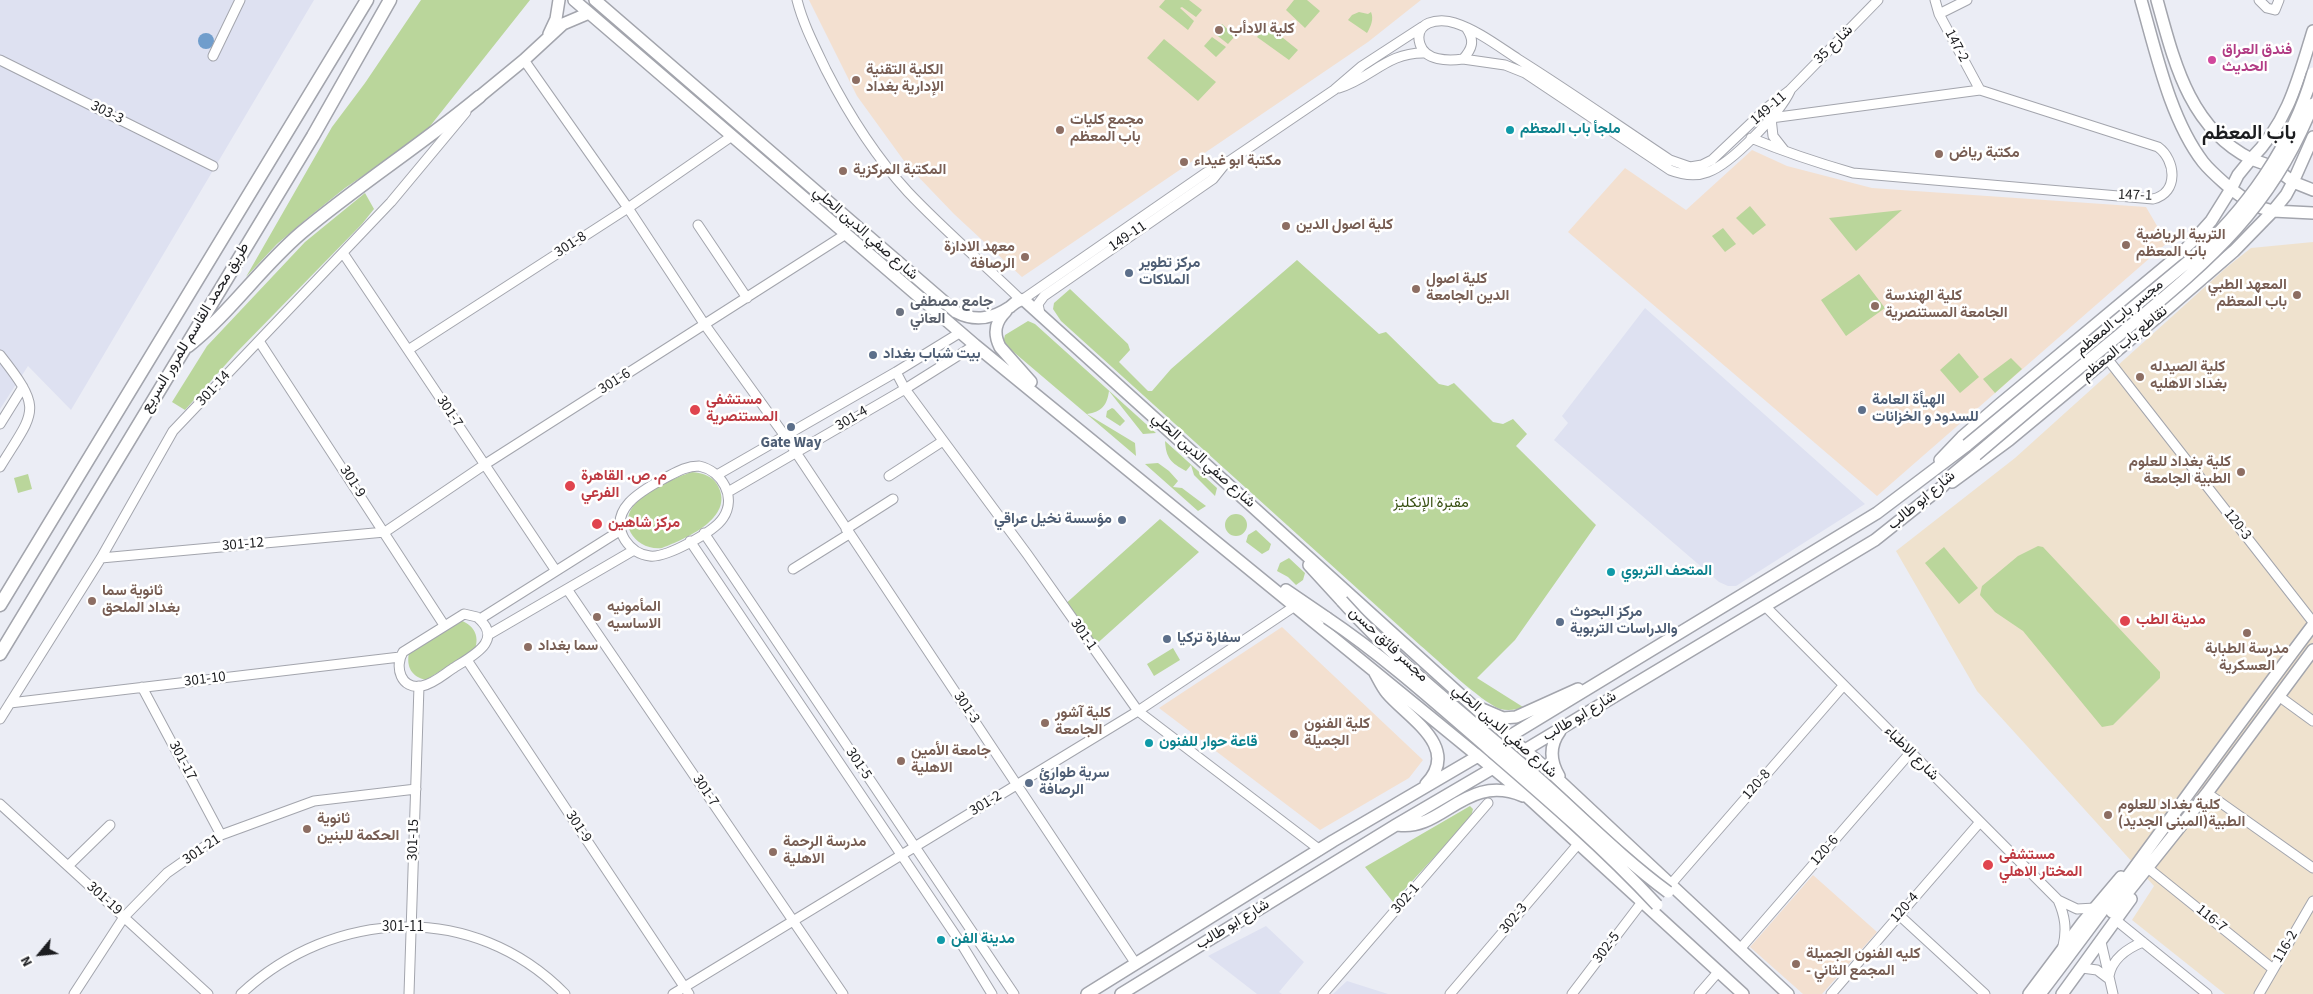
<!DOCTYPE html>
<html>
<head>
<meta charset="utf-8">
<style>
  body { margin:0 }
  #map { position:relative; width:2313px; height:994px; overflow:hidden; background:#ebedf5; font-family:"Source Sans 3",sans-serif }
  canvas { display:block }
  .north { position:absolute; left:15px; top:929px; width:50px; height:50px; -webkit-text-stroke:4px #fff; paint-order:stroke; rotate:242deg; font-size:14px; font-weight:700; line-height:20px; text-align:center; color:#1c1d20 }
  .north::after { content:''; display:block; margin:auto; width:18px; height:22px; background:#1c1d20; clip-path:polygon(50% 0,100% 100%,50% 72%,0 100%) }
</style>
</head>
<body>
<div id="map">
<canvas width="2313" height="994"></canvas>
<div class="north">N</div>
</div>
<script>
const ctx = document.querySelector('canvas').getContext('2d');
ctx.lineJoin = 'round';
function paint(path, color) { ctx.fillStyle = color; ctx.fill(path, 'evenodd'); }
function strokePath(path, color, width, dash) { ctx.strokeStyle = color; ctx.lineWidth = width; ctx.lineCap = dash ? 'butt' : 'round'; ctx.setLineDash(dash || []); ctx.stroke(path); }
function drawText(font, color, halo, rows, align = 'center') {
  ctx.font = font + ' "Source Sans 3",Vazirmatn,sans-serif'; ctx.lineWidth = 5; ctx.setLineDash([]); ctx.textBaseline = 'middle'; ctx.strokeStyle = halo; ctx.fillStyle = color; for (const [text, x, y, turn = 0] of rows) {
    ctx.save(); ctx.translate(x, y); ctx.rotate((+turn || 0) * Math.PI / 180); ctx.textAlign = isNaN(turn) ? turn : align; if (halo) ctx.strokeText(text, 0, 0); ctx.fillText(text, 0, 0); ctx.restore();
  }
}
paint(new Path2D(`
  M0,0H314L71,410L28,366L0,409Z
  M1645,308L1865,504L1736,586H1728L1719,582L1554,440L1568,423L1562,416Z
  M1266,926L1304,962L1279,992L1282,994H1257L1208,956Z
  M1347,981L1388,994H1333Z`), '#dee1f1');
paint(new Path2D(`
  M809,0H1421L1368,42L1022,277L954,214L907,165L857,96Z
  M1752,150L1787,166L1872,188L2146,207L2167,243L1877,496L1568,232L1625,168L1686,210Z
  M1282,627L1423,760L1409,778L1320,830L1159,708Z
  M1813,875L1877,932L1822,994H1803L1750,947Z`), '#f3e0d0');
paint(new Path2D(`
  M2313,242V994H2225L2132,920L2154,886L1977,691L1896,551L2015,458L2227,267L2251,248Z`), '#efe2ce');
paint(new Path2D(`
  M421,0H530L423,135L345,188L310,216L277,244L246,277L332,127L365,83Z
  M1165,0H1189L1202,10L1196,17L1182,7L1180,8L1194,21L1188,30L1159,7Z
  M1294,0H1307L1320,11L1305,28L1286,10Z
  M1359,12L1368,14L1371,12C1374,19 1371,26 1367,33L1348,20L1352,15Z
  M1222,24L1235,36L1228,44L1214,33Z
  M1267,25L1298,50L1289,60L1257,37Z
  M1212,37L1226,47L1216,57L1204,46Z
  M1164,39L1216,82L1198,101L1147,58Z
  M365,193L374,209L362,224L235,354L185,410L172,402L207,346L305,242Z
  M1750,206L1766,225L1753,235L1736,218Z
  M1902,210L1856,251L1829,218Z
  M1723,228L1736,244L1725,252L1712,236Z
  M1297,260L1379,334L1386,332L1439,384L1448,386L1454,383L1493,422L1503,424L1513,419L1527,434L1516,446L1596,525L1515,640L1477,678L1523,707C1516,710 1508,711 1500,709C1480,701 1439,661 1421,646L1061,321L1053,309L1054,303L1070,289L1128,344L1130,350L1119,362L1148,391H1152L1171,369Z
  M1859,274L1885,308L1846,336L1821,300Z
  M1028,321L1035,324L1156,433L1143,434L1109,391C1107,405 1102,412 1087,414L1135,443L1136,456L1003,343L1005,335Z
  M1959,353L1979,377L1960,393L1940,370Z
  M2011,358L2022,369L1995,393L1983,379Z
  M1112,408L1114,409L1125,421L1120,426L1106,417L1107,411Z
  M1165,441L1217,488L1215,496L1194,475L1191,465L1186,471C1171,463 1166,458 1165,441Z
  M1158,463L1169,471L1178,481L1173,487L1182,488L1206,506L1198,511L1145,464Z
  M692,472C703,473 713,476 718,486C735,518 685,539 662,548C636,551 615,523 637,502C649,490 676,477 692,472Z
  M28,474L32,489L18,493L14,478Z
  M1225 525a11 11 0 1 1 22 0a11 11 0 1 1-22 0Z
  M1160,519L1199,552L1092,648L1063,606Z
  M1256,530L1271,544L1269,550L1262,554L1246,542L1248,535Z
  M2038,546L2043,547L2160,672V678L2113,725L2102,727L2023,631L1995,612L1980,595L1982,586L2018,556Z
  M1944,547L1978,588L1959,604L1925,563Z
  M1289,558L1305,573L1303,580L1296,585L1288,577L1277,571L1280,563Z
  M459,620C473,624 480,635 475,649L426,680C412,677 406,667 409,653Z
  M1173,648L1180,660L1154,676L1147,664Z
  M1470,806L1473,809L1471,817L1393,902L1365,867Z`), '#bad69b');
paint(new Path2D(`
  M198 41a8 8 0 1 1 16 0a8 8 0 1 1-16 0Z`), '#709dcc');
const minor = new Path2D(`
  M797,0C803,24 815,47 826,70C848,113 875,156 908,192C944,230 984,264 1021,300
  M1935,0L1939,14L1980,90
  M2259,0L2267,8L2275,10L2279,0
  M1939,14L1967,0
  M1467,29C1475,41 1472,49 1463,59C1448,61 1425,61 1420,44C1413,22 1439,17 1455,23C1477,30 1498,46 1518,59C1569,91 1619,126 1670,160L1690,167L1702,165L1712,160L1769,106L1790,90L1878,0
  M213,56L240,0
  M1463,59L1505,65L1525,73L1670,170C1683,175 1695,177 1708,172C1731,164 1780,113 1790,91
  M0,60L213,166
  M524,60L628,208L705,325L785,436L1136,964
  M1339,88C1372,78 1387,52 1425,53
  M1751,138C1785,152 1818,163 1853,173L2153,199C2179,193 2176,160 2158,147L1980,90L1771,118L1773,136L1784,150
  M698,225L747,298
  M343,253L556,571
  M1022,300L1207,172L1225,164L1334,90L1362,66L1422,27
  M1040,314L1038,304L1044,296L1213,179L1225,164
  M259,341L444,625
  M408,350L628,208L732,136
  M0,355C44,411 35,410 0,467
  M2106,357L2313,622
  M896,372L905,389L1027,554L1138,711L1320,850
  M0,424L23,387
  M699,466C722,471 737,497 723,518C714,532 666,558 650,556C640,555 631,549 625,540C607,510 641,491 663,479C675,473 685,466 699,466Z
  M717,475L896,372L961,332
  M889,476L943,441
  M728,492L905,389L975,345
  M846,529L893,499
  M704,533L1014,994
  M690,541L962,945L992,994
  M101,558L385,532L484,465L846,234
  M793,569L849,534
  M567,589L843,994
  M1765,606L2058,900L2077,909L2095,908
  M464,614L477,617C506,641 470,657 452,669C443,675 433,684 422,686C401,690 394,667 403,652Z
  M480,619L621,530
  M488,635L634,550
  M467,660L689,994
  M142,687L221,835
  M2280,697L2313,721
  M10,703L400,657
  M0,719L101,558L173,431L391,202L466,112
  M2207,793L2313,868
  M0,804L208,994
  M68,866L110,825
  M2149,869L2273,969
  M1671,884L1843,686
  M2058,900C2065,916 2067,929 2063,946
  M1899,915L1985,994
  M2117,921L2207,994
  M2101,942L2113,994
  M1740,949L1910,753
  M2082,968L2097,970L2109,979
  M2109,976C2112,959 2128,948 2143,942
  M74,994L124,917L167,873L221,835L314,801L416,789
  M241,994C333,908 474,901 565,994
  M409,994L419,686
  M673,994L1138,711L1295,606
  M1323,994L1488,803
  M1450,994L1579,843
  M1572,994L1642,902
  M1699,994L1719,971
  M1831,994L1980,822
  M2259,994L2313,901`);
const major = new Path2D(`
  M574,0L975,345L1522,792L1743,994
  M595,0L956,312C975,322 992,319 1010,307C1015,303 1018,299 1024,300L1484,716L1546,768L1788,994
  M2157,0C2174,61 2189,128 2251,159C2288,122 2298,80 2313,31
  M549,34L556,19L559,0
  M479,97L524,60L563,24L589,13
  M2313,137L2293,182L2313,190
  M2242,197L2231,189L2238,175L2251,159L2265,164
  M2262,208L2273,211L2286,195L2293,182L2284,175
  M1006,311C995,322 993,333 1000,347L1031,382
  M1940,460L1962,437L1999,405L2184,251L2211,221L2231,189C2221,180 2211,172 2203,162C2170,119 2156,52 2141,0
  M1952,482L2009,440L2167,309L2234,251L2273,211L2313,213
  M1309,565L1342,601
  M1286,590L1327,618
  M1375,673C1379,680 1382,687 1387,693C1407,717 1462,747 1426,784
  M1482,709L1503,718L1516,717L1578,689
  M1505,739L1877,513L1967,445
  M1520,753L1875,540L1943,486L1952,475L1976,455
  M1559,776C1550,761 1549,746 1560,731
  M1398,825C1442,832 1466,772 1523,796
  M2112,912L2207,793L2313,650
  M1087,994L1333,841L1485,752
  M1121,994L1396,825L1500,764
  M2029,994L2083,922L2121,877
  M2040,994C2133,872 2221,747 2313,625
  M2062,994L2131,899`);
const highway = new Path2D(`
  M188,346C230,313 260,268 301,233C358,185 421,145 479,97
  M0,605L367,0
  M0,654L313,136L390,0`);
strokePath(minor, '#a3a5ad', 11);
strokePath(major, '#a3a5ad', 14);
strokePath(highway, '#a3a5ad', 15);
strokePath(minor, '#fff', 9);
strokePath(major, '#fff', 11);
strokePath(highway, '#fff', 12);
const majorBridge = new Path2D(`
  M1967,445L2189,261C2246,211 2292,146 2313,73
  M1976,455C2023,415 2070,375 2118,336C2204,264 2270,213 2313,104
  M1342,601C1398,664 1467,716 1531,772C1577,812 1619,856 1668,892
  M1327,618C1385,657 1437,704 1489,749C1547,799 1605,849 1657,905`);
strokePath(majorBridge, '#a3a5ad', 14, []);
strokePath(majorBridge, '#fff', 11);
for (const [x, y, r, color] of [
  [1219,30,5,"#8d6e63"],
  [2212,60,5,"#d1479c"],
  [856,80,5,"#8d6e63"],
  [1060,130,5,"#8d6e63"],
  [1510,130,5,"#0f9aa8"],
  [1939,154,5,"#8d6e63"],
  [1184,162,5,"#8d6e63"],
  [843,171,5,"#8d6e63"],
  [1286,226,5,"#8d6e63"],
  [2126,245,5,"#8d6e63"],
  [1025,257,5,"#8d6e63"],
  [1129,273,5,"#5c6f8a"],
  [1416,289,5,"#8d6e63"],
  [2297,295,5,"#8d6e63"],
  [1875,306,5,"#8d6e63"],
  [900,312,5,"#6b7280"],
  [873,355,5,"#5c6f8a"],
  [2140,377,5,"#8d6e63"],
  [695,410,6,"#e0444e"],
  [1862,410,5,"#5c6f8a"],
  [791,427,5,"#5c6f8a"],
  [2241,472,5,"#8d6e63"],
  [570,486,6,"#e0444e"],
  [1122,520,5,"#5c6f8a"],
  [597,524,6,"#e0444e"],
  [1611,572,5,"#0f9aa8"],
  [92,601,5,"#8d6e63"],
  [597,617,5,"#8d6e63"],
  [2125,621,6,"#e0444e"],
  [1560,622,5,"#5c6f8a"],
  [2247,633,5,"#8d6e63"],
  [1167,639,5,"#5c6f8a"],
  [528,647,5,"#8d6e63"],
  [1045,723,5,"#8d6e63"],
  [1294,734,5,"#8d6e63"],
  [1149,743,5,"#0f9aa8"],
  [901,761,5,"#8d6e63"],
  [1029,783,5,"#5c6f8a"],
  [2108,815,5,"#8d6e63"],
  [307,829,5,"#8d6e63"],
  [773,852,5,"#8d6e63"],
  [1988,865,6,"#e0444e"],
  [941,940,5,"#0f9aa8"],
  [1796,964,5,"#8d6e63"]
]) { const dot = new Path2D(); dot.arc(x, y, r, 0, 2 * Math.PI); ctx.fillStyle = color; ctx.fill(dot); strokePath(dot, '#fff', 2); }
drawText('bold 15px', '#785e54', '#fff', [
  ["كلية الادأب",1229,30],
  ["الكلية التقنية",866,71],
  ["الإدارية بغداد",866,88],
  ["مجمع كليات",1070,121],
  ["باب المعظم",1070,138],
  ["مكتبة رياض",1949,154],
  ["مكتبة ابو غيداء",1194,162],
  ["المكتبة المركزية",853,171],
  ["كلية اصول الدين",1296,226],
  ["التربية الرياضية",2136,236],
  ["باب المعظم",2136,253],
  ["معهد الادارة",1015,248,"right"],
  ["الرصافة",1015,265,"right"],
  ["كلية اصول",1426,280],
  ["الدين الجامعة",1426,297],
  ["المعهد الطبي",2287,286,"right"],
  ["باب المعظم",2287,303,"right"],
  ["كلية الهندسة",1885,297],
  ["الجامعة المستنصرية",1885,314],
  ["كلية الصيدله",2150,368],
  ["بغداد الاهليه",2150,385],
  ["كلية بغداد للعلوم",2231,463,"right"],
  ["الطبية الجامعة",2231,480,"right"],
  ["ثانوية سما",102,592],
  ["بغداد الملحق",102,609],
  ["المأمونيه",607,608],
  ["الاساسيه",607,625],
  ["سما بغداد",538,647],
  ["مدرسة الطبابة",2247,650,"center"],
  ["العسكرية",2247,667,"center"],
  ["كلية آشور",1055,714],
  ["الجامعة",1055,731],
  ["كلية الفنون",1304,725],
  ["الجميلة",1304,742],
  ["جامعة الأمين",911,752],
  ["الاهلية",911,769],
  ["كلية بغداد للعلوم",2118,806],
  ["الطبية(المبنى الجديد)",2118,823],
  ["ثانوية",317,820],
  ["الحكمة للبنين",317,837],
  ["مدرسة الرحمة",783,843],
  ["الاهلية",783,860],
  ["كليه الفنون الجميلة",1806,955],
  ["- المجمع الثاني",1806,972]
], 'left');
drawText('15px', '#1c1d20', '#fff', [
  ["شارع 35",1834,45,-45],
  ["147-2",1956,46,62],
  ["149-11",1769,109,-41],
  ["303-3",107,113,26],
  ["147-1",2135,196,2],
  ["شارع صفي الدين الحلي",865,234,41],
  ["149-11",1128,237,-34],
  ["301-8",571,245,-33],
  ["مجسر باب المعظم",2120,318,-40],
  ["طريق محمد القاسم للمرور السريع",196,328,-59],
  ["تقاطع باب المعظم",2125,344,-40],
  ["301-6",615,382,-32],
  ["301-14",214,389,-47],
  ["301-7",449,412,56],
  ["301-4",852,419,-30],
  ["شارع صفي الدين الحلي",1203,461,42],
  ["301-9",352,482,57],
  ["شارع ابو طالب",1922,501,-40],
  ["120-3",2237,525,52],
  ["301-12",243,545,-5],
  ["301-1",1083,635,55],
  ["مجسر فائق حسن",1388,645,43],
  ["301-10",205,680,-7],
  ["301-3",966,708,56],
  ["شارع ابو طالب",1580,717,-31],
  ["شارع صفي الدين الحلي",1504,732,41],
  ["شارع الاطباء",1911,754,45],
  ["301-17",182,761,62],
  ["301-5",858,764,56],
  ["120-8",1757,785,-49],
  ["301-7",705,791,56],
  ["301-2",986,804,-31],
  ["301-9",578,827,56],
  ["301-15",414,840,-88],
  ["301-21",202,850,-34],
  ["120-6",1825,851,-49],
  ["301-19",104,899,42],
  ["302-1",1406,899,-49],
  ["120-4",1905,908,-49],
  ["302-3",1514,919,-50],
  ["116-7",2211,919,39],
  ["شارع ابو طالب",1233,925,-31],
  ["301-11",403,928],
  ["116-2",2286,947,-60],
  ["302-5",1607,948,-53]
]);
drawText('bold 15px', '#b23c85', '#fff', [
  ["فندق العراق",2222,51],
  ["الحديث",2222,68]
], 'left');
drawText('bold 15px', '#0d838f', '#fff', [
  ["ملجأ باب المعظم",1520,130],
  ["المتحف التربوي",1621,572],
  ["قاعة حوار للفنون",1159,743],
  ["مدينة الفن",951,940]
], 'left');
drawText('bold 15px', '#4e5e75', '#fff', [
  ["مركز تطوير",1139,264],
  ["الملاكات",1139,281],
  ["بيت شباب بغداد",883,355],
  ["الهيأة العامة",1872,401],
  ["للسدود و الخزانات",1872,418],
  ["Gate Way",791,444,"center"],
  ["مؤسسة نخيل عراقي",1112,520,"right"],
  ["مركز البحوث",1570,613],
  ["والدراسات التربوية",1570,630],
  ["سفارة تركيا",1177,639],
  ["سرية طوارئ",1039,774],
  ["الرصافة",1039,791]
], 'left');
drawText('bold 15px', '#5b616d', '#fff', [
  ["جامع مصطفى",910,303],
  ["العاني",910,320]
], 'left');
drawText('bold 15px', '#be3a42', '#fff', [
  ["مستشفى",706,401],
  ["المستنصرية",706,418],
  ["م. ص. القاهرة",581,477],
  ["الفرعي",581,494],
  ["مركز شاهين",608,524],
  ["مدينة الطب",2136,621],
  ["مستشفى",1999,856],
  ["المختار الاهلي",1999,873]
], 'left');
drawText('15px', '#385012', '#fff', [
  ["مقبرة الإنكليز",1431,504]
]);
drawText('bold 20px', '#1c1d20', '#fff', [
  ["باب المعظم",2249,135]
]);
</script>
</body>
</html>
